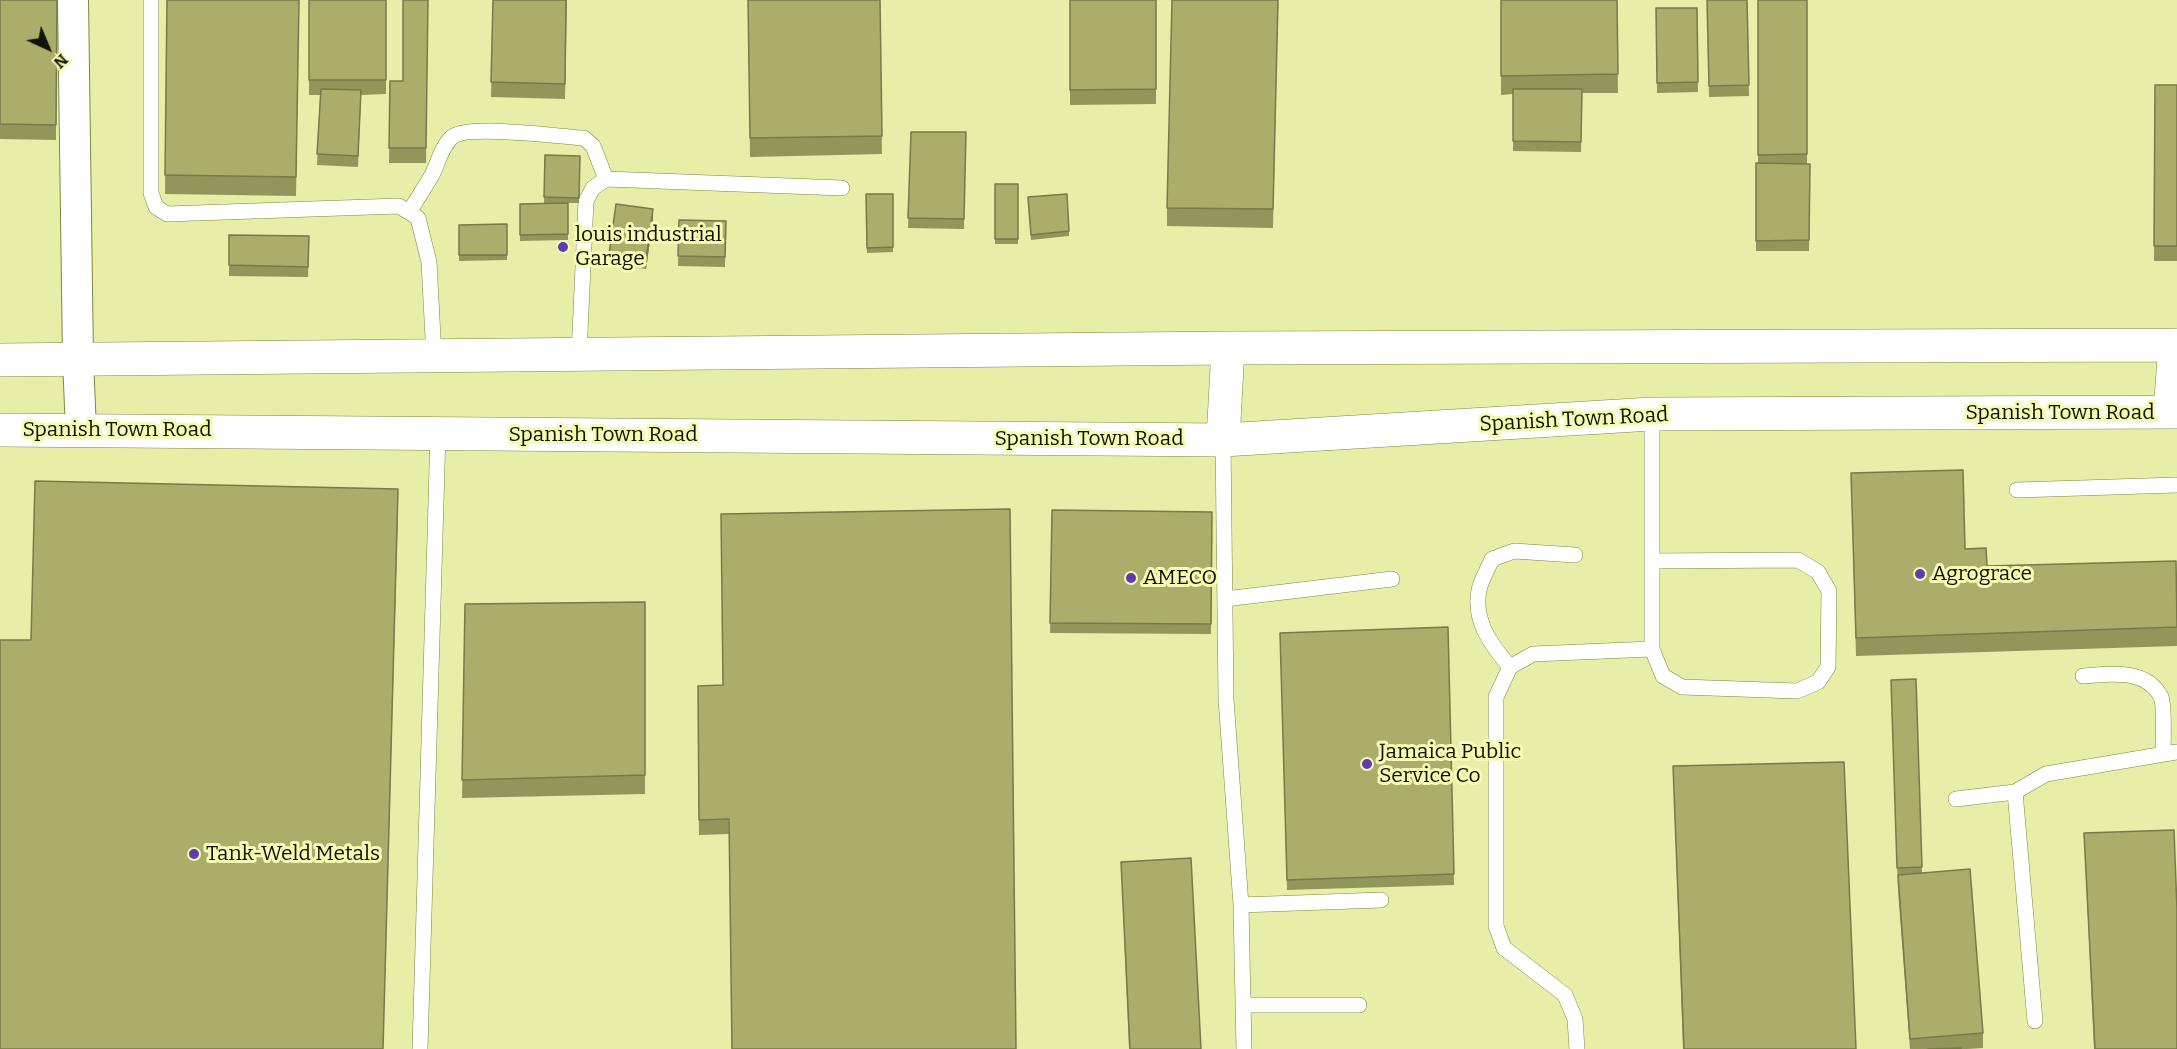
<!DOCTYPE html>
<html>
<head>
<meta charset="utf-8">
<style>
  body { margin:0 }
  #map { position:relative; width:2177px; height:1049px; overflow:hidden; background:#e8eda7; font-family:Bitter,serif }
  canvas { display:block }
  .north { position:absolute; left:18px; top:18px; width:60px; height:60px; -webkit-text-stroke:4px #f6fbb4; paint-order:stroke; rotate:136deg; font-size:16px; font-weight:700; line-height:24px; text-align:center; color:#121200 }
  .north::after { content:''; display:block; margin:auto; width:21px; height:27px; background:#121200; clip-path:polygon(50% 0,100% 100%,50% 72%,0 100%) }
</style>
</head>
<body>
<div id="map">
<canvas width="2177" height="1049"></canvas>
<div class="north">N</div>
</div>
<script>
const ctx = document.querySelector('canvas').getContext('2d');
ctx.lineJoin = 'round';
function strokePath(path, color, width, dash) { ctx.strokeStyle = color; ctx.lineWidth = width; ctx.lineCap = dash ? 'butt' : 'round'; ctx.setLineDash(dash || []); ctx.stroke(path); }
function paint(path, color) { ctx.fillStyle = color; ctx.fill(path, 'evenodd'); }
function drawText(font, color, halo, rows, align = 'center') {
  ctx.font = font + ' Bitter,serif'; ctx.lineWidth = 6; ctx.setLineDash([]); ctx.textBaseline = 'middle'; ctx.strokeStyle = halo; ctx.fillStyle = color; for (const [text, x, y, turn = 0] of rows) {
    ctx.save(); ctx.translate(x, y); ctx.rotate((+turn || 0) * Math.PI / 180); ctx.textAlign = isNaN(turn) ? turn : align; if (halo) ctx.strokeText(text, 0, 0); ctx.fillText(text, 0, 0); ctx.restore();
  }
}
const service = new Path2D(`
  M151,0V193L156,207L167,214L399,206L418,218L429,262L434,357
  M410,211C417,199 425,187 432,175C438,163 441,148 451,138C465,123 560,137 584,138L593,146L606,179
  M579,355L586,201L593,188L606,179L842,188
  M1652,414V649L1663,676L1682,687L1797,691L1818,682L1828,667L1829,591L1818,572L1798,560L1652,561
  M1223,440L1226,699L1241,905L1244,1049
  M2017,490L2177,485
  M1225,599L1392,579
  M1510,667C1491,645 1473,621 1479,590C1481,580 1488,569 1492,559L1514,551L1575,555
  M2083,676C2109,674 2146,668 2161,697C2165,705 2163,743 2163,754
  M2015,792L2035,1021
  M1956,799L2015,792L2046,774L2177,752
  M1241,905L1381,900
  M1243,1005H1359
  M420,1049L438,433
  M1577,1049L1575,1019L1565,995L1504,948L1496,926V697L1510,667L1533,654L1652,649`);
const minor = new Path2D(`
  M73,0L78,360L81,430`);
const trunk = new Path2D(`
  M0,360L1228,348L2177,345
  M2170,412L2175,345
  M0,430L1223,440L1652,414L2177,412
  M1223,440L1228,348`);
strokePath(service, '#828542', 16);
strokePath(minor, '#828542', 32);
strokePath(trunk, '#828542', 34);
strokePath(service, '#fff', 15);
strokePath(minor, '#fff', 30);
strokePath(trunk, '#fff', 33);
paint(new Path2D(`
  M0,0H57L56,140L0,139Z
  M167,0H299L296,196L165,194Z
  M309,0H386V94L361,95L358,167L317,165L320,95H309Z
  M428,0L426,163H389L390,81H403Z
  M493,0H567L565,99L491,97Z
  M748,0H880L882,154L750,157Z
  M1070,0H1156V104L1070,105Z
  M1278,0L1273,228L1167,226V208Z
  M1501,0H1617L1618,93H1582L1581,152L1513,151V94L1501,95Z
  M1707,0H1747L1749,96L1709,97Z
  M1758,0H1807V164H1810L1809,251H1756V163H1758Z
  M1656,8H1697L1698,92L1657,93Z
  M2155,85H2177V261H2154Z
  M911,132H966L964,229L908,228Z
  M545,155L580,156L579,203H568V240L520,241V204L565,203H544Z
  M995,184H1018V244H995Z
  M866,194H893V252L867,253Z
  M1028,203L1069,231V236L1031,240Z
  M653,219L646,269L609,264V254Z
  M679,220L726,221L725,267L678,266Z
  M507,224V260L459,261V225Z
  M229,235L309,236L308,277L229,276Z
  M1851,473L1965,549L1987,566L2177,598V646L1856,656Z
  M1052,510L1212,512L1211,634L1050,633Z
  M721,514L729,834L699,835L698,686L723,685Z
  M645,602V794L462,798L465,604Z
  M1448,627L1454,885L1287,890L1280,633Z
  M1916,679L1922,873L1983,1033V1048L1968,1049H1910L1898,890L1891,690Z
  M1673,766L1856,1049H1683Z
  M2084,833L2177,1049H2094Z
  M1121,862L1201,1049H1129Z`), '#92965b');
paint(new Path2D(`
  M653,209V219L646,269V259Z
  M398,489V508L383,1049Z`), '#777a4a');
const building = new Path2D(`
  M0,0H57L56,125L0,124Z
  M167,0H299L296,177L165,175Z
  M309,0H386V80H309Z
  M403,0H428L426,148H389L390,81H403Z
  M493,0H566L565,84L491,82Z
  M748,0H880L882,136L750,138Z
  M1070,0H1156V89L1070,90Z
  M1172,0H1278L1273,209L1167,208Z
  M1501,0H1617L1618,74L1501,76Z
  M1707,0H1747L1749,85L1709,86Z
  M1758,0H1807V154L1758,155Z
  M1656,8H1697L1698,82L1657,83Z
  M2155,85H2177V246H2154Z
  M321,89L361,90L358,156L317,154Z
  M1513,89H1582L1581,142L1513,141Z
  M911,132H966L964,219L908,218Z
  M545,155L580,156L579,198L544,197Z
  M1756,163L1810,164L1809,240L1756,241Z
  M995,184H1018V239H995Z
  M866,194H893V247L867,248Z
  M1067,194L1069,231L1031,235L1028,197Z
  M568,203V234L520,235V204Z
  M616,204L653,209L646,259L609,254Z
  M679,220L726,221L725,257L678,256Z
  M507,224V255H459V225Z
  M229,235L309,236L308,267L229,265Z
  M1963,470L1965,549L1986,548L1987,566L2176,561L2177,627L1856,638L1851,473Z
  M35,481L398,489L383,1049H0V640H31Z
  M1010,509L1016,1049H732L729,819L699,820L698,686L723,685L721,514Z
  M1052,510L1212,512L1211,624L1050,623Z
  M645,602V775L462,780L465,604Z
  M1448,627L1454,874L1287,880L1280,633Z
  M1916,679L1922,867L1897,868L1891,680Z
  M1844,762L1856,1049H1684L1673,766Z
  M2174,830L2177,910V1049H2095L2084,833Z
  M1191,858L1201,1049H1130L1121,862Z
  M1970,869L1983,1033L1910,1039L1898,875Z
  M1961,1048V1049H1928Z`);
paint(building, '#aaae6a');
strokePath(building, '#777a4a', 1.5);
for (const [x, y, r, color] of [
  [563,247,6,"#5e3bb3"],
  [1920,574,6,"#5e3bb3"],
  [1131,578,6,"#5e3bb3"],
  [1367,764,6,"#5e3bb3"],
  [194,854,6,"#5e3bb3"]
]) { const dot = new Path2D(); dot.arc(x, y, r, 0, 2 * Math.PI); ctx.fillStyle = color; ctx.fill(dot); strokePath(dot, '#f6fbb4', 2); }
drawText('21px', '#121200', '#f6fbb4', [
  ["louis industrial",575,235],
  ["Garage",575,259],
  ["Agrograce",1932,574],
  ["AMECO",1143,578],
  ["Jamaica Public",1379,752],
  ["Service Co",1379,776],
  ["Tank-Weld Metals",206,854]
], 'left');
drawText('21px', '#121200', '#f6fbb4', [
  ["Spanish Town Road",2060,413],
  ["Spanish Town Road",1574,420,-3],
  ["Spanish Town Road",117,430],
  ["Spanish Town Road",603,435],
  ["Spanish Town Road",1089,439]
]);
</script>
</body>
</html>
